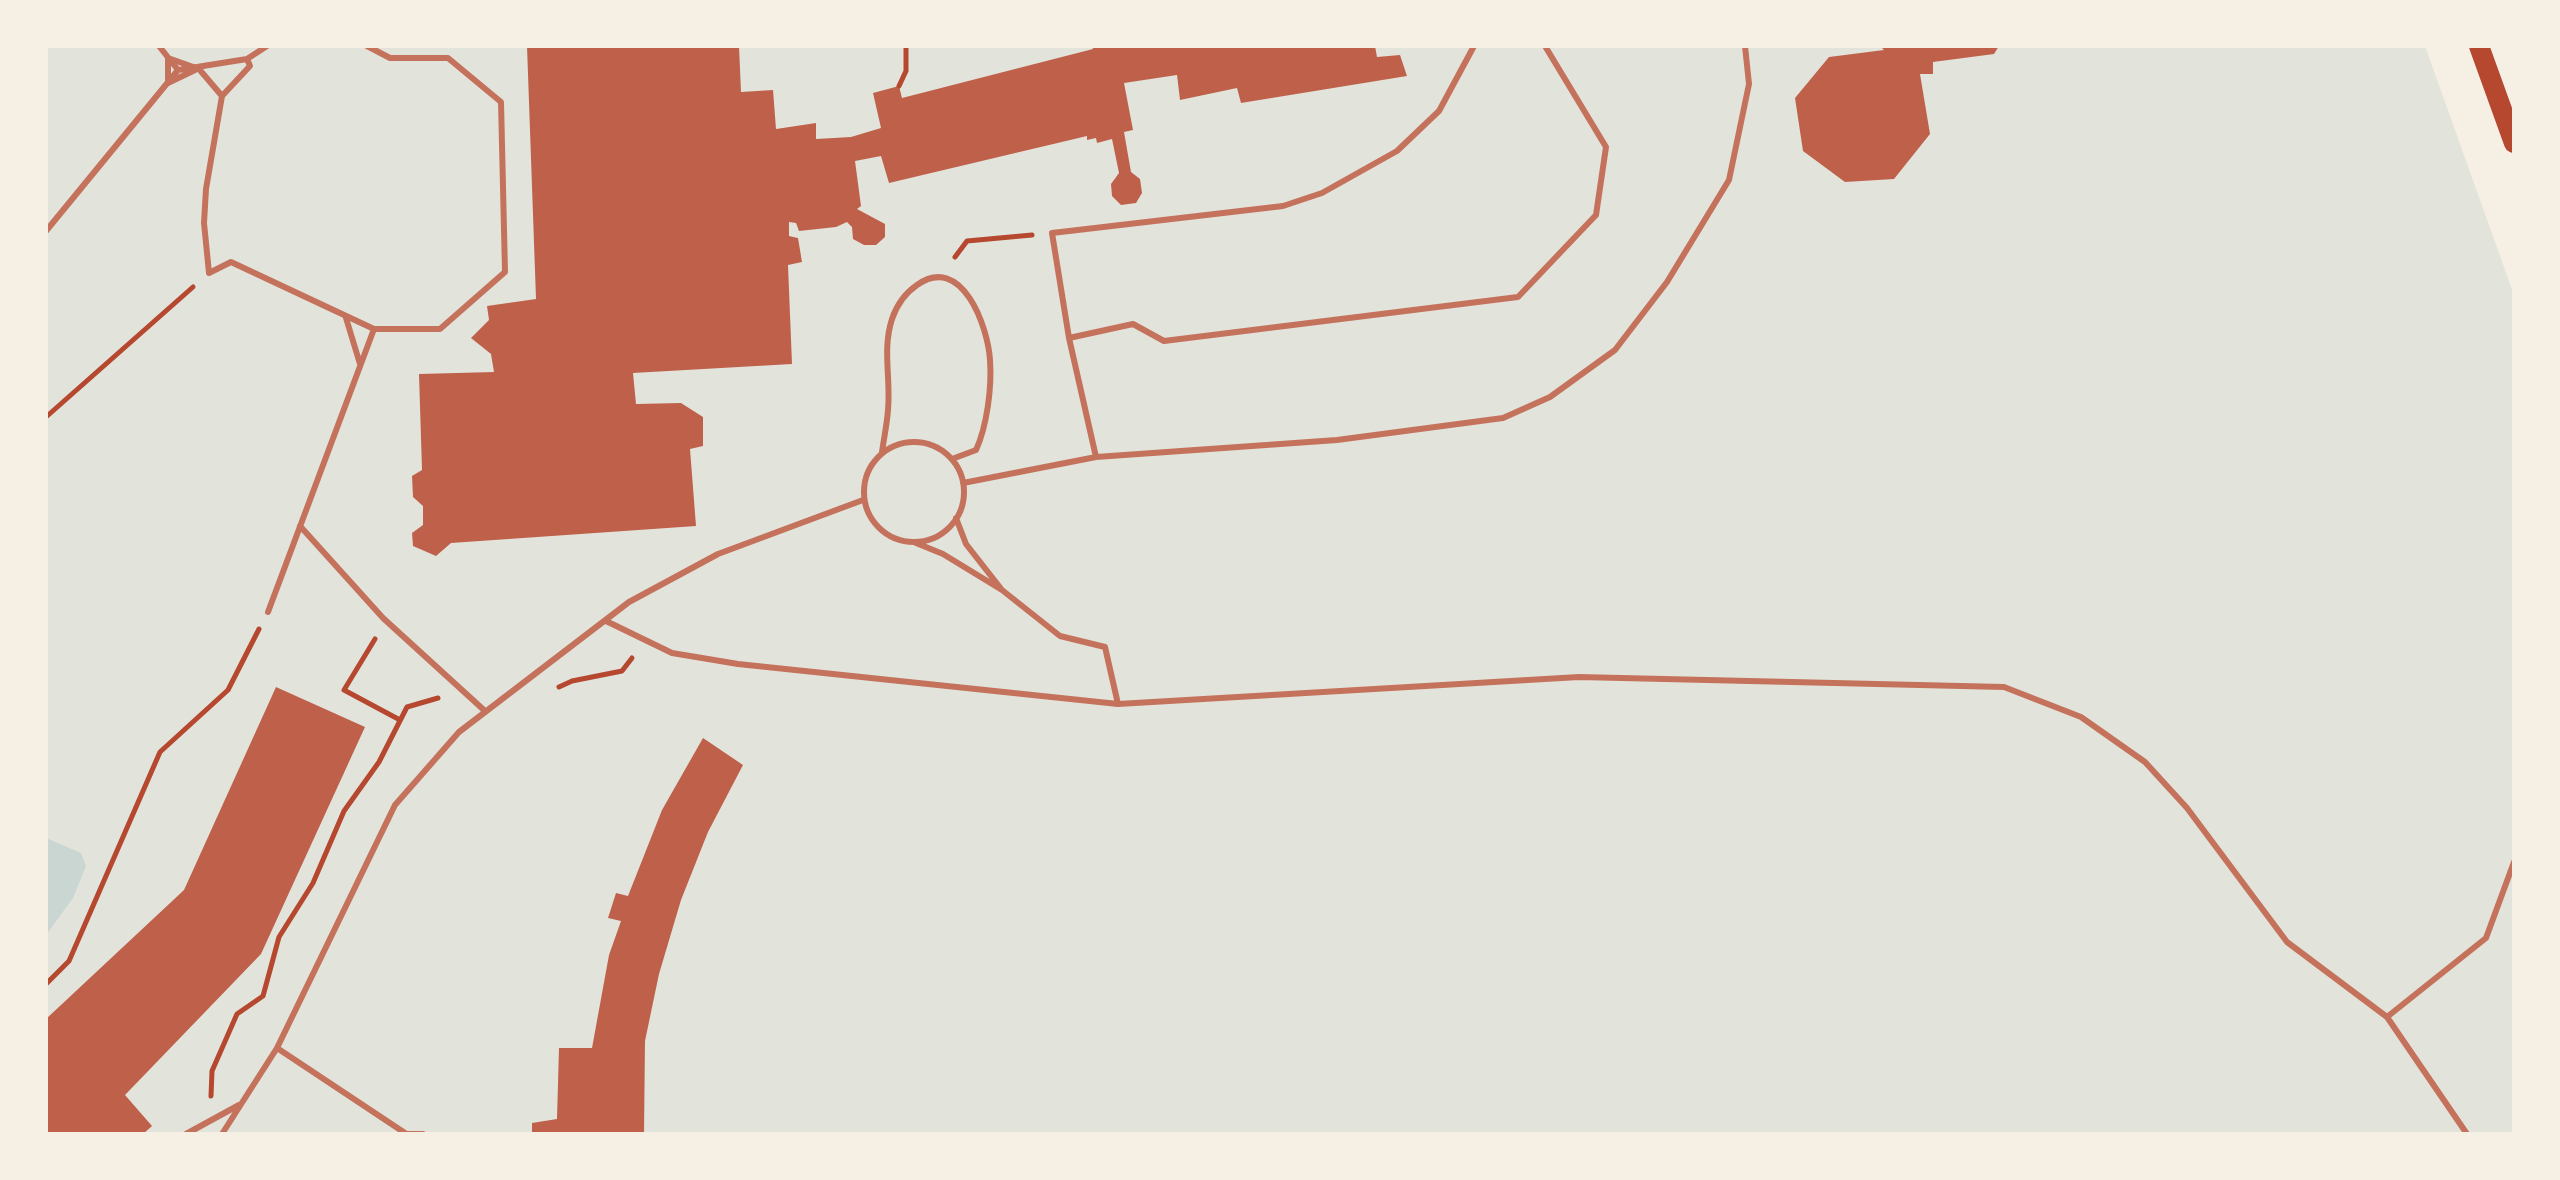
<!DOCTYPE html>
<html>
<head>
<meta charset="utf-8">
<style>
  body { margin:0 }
  #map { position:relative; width:2560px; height:1180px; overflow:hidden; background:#f6efe4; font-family:"Nunito Sans",sans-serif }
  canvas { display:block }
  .frame { position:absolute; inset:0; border:48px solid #f6efe4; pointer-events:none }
</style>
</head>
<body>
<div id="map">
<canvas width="2560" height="1180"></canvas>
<div class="frame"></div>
</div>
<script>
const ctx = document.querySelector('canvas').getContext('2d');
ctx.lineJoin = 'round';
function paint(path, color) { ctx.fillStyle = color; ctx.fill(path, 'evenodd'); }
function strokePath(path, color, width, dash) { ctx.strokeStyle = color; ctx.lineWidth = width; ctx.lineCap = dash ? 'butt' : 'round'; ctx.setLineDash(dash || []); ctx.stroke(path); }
paint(new Path2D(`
  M46,46H2425L2514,295V1134H46Z`), '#e2e4dc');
paint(new Path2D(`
  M46,838L81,853L86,866L73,898L46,935Z`), '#c9d6d2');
paint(new Path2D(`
  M527,46H739L741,92L773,90L776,129L816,123V139L851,137L881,128L873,93L899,86L902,98L1093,49L1092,46H1375L1377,57L1400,55L1407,76L1241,103L1237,88L1180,100L1177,75L1124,83L1133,130L1124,132L1131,172L1140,179L1142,193L1136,203L1121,205L1112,196L1111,184L1119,173L1112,139L1097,143L1096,138L1087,140V136L889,183L881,156L855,161L861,206L857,209L885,224V237L876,245H864L853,239L852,227L847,222L836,227L799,231L796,223L789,222V236L798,238L802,262L788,265L792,364L633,373L636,404L681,403L703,417V446L690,449L696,526L451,543L436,556L413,546L412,533L423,525V506L413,497L412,476L422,470L419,374L494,372L491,354L471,338L489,320L487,306L536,299Z
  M1880,46H1999L1994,54L1933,62V74H1920L1930,134L1894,179L1845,182L1803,151L1795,98L1829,57L1884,50Z
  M276,687L365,727L261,954L125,1095L152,1126L143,1134H46V1019L184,890Z
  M703,738L743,765L708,832L681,900L659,974L645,1041L644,1134H532V1123L557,1119L559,1048H592L609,955L621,921L608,918L616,893L628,896L662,810Z`), '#bf614a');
strokePath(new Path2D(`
  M899,86L906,71V46
  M955,257L967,241L1032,235
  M46,417L193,287
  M375,639L344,690L400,720
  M559,687L572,681L622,671L632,658
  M46,984L69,961L160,752L228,690L259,629
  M211,1096L212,1071L237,1014L263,996L279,937L313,883L344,811L379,762L407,707L438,698`), '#b5482f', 5);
strokePath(new Path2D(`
  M367,46L390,58H448L501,102L505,272L440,329H374
  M247,59L267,46
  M178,70L247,59L250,66L222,96L206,189L204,223L209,273L231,262L374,329L268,612
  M195,70L168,83V58L199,69L222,96
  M46,231L178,70L159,46
  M346,318L360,364
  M1069,338L1133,324L1164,341L1518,297L1596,215L1606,147L1545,46
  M864 492a50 50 0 1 1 100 0a50 50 0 1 1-100 0Z
  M882,452C884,438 887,424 888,410C891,378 882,350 892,319C897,304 904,294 917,285C962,253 988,327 990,360C992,387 987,426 976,450L952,459
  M1096,457L1069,338L1052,233L1283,206L1322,193L1397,151L1439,111L1474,46
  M963,483L1096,457L1337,440L1503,418L1550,397L1615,350L1667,282L1729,180L1749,84L1745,46
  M300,526L383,618L485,711
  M916,543L943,554L1002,590L966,544L956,518
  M1002,590L1060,636L1105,647L1118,704L1579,677L2004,687L2081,717L2145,762L2187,808L2287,942L2387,1017L2486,938L2514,862
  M606,621L672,653L738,664L1118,704
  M2387,1017L2467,1134
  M277,1048L405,1133
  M186,1134L239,1105
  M222,1134L277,1048L395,805L459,732L629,602L718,554L863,500
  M403,1134H423`), '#c5725c', 6);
strokePath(new Path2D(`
  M2479,46L2514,143`), '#b5482f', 20);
</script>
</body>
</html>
